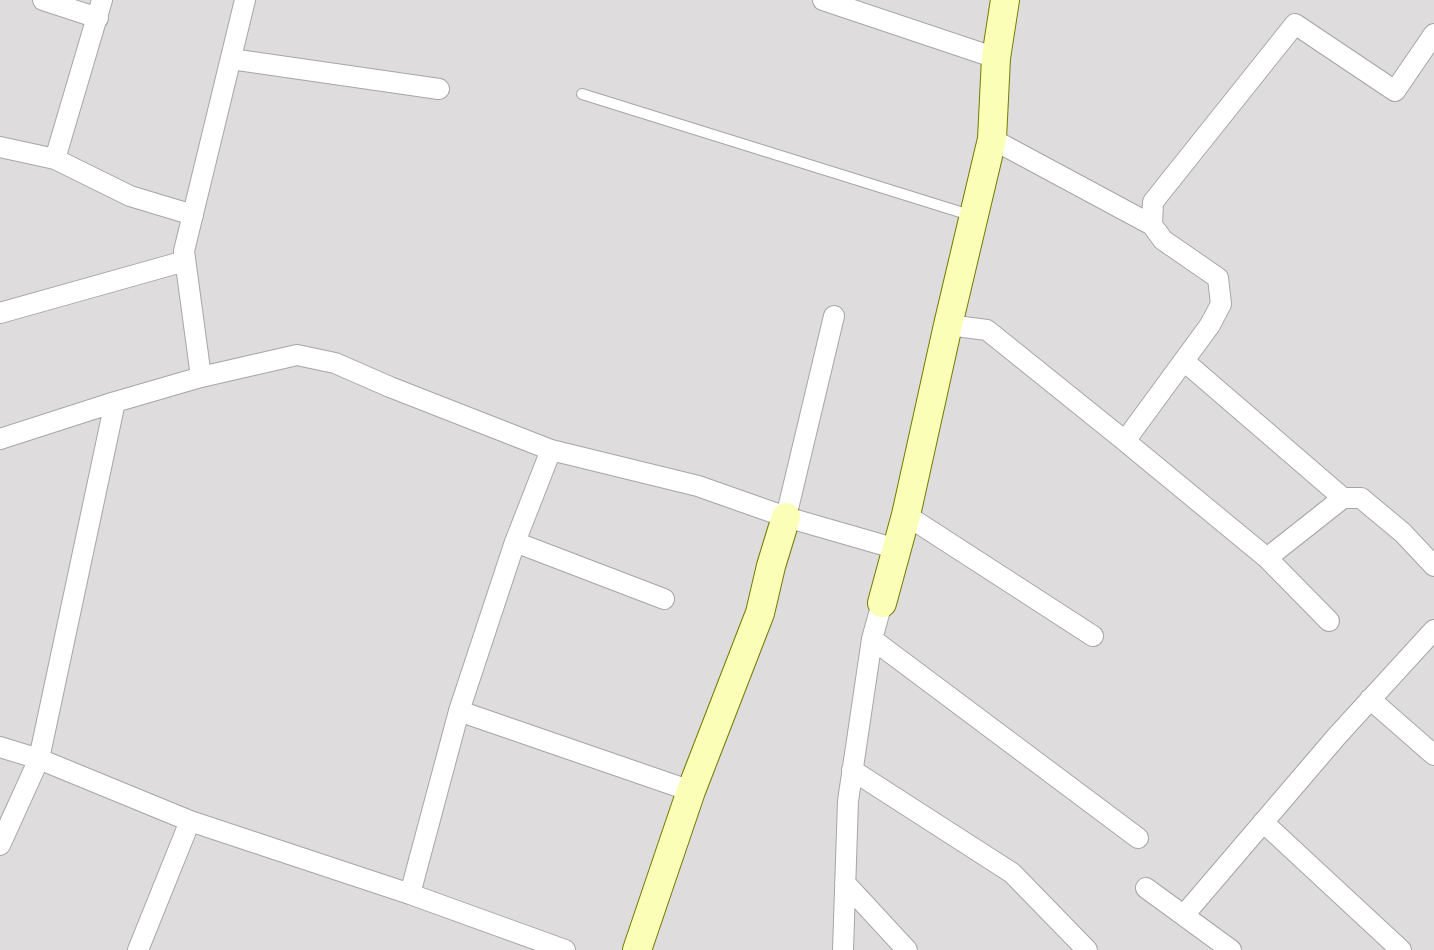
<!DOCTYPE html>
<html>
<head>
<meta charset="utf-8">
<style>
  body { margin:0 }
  canvas { display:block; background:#f1ede5 }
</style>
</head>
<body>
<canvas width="1434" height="950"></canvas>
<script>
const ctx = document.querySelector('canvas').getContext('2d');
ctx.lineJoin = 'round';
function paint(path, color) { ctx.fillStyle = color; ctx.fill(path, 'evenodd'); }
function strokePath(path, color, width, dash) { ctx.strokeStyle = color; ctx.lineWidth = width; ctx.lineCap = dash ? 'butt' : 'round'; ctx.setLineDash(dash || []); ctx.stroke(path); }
paint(new Path2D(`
  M0,0H1434V950H0Z`), '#dedcdc');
const lane = new Path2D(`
  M582,94L973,216`);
const street = new Path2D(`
  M43,0L98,18
  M823,0L996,58
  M231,59L439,89
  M992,139L1152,225
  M0,147L55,159L130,196L193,215
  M55,159L102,0
  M0,313L185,261
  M948,325L987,330L1125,441
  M1184,361L1343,498
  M201,377L184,251L245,0
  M0,439L115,402L201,377L297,355L335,363L390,387L551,450L698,486L786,517L897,549
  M906,515L1093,636
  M786,517L834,316
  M515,542L664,599
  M1267,558L1343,498H1361L1403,533L1434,566
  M1329,621L1267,558L1125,441L1210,325L1221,304L1218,278L1163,240L1152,225L1153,202L1295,24L1395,91L1434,34
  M872,639L1138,838
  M1370,699L1434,755
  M459,711L691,791
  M0,747L39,759L190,821L410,894L565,950
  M852,770L1012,873L1087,950
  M1263,822L1401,950
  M0,845L39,759L115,402
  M845,883L907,950
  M1146,888L1231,950
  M410,894L459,711L515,542L551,450
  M1184,915L1337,736L1434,630
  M138,950L190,821
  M843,950L848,801L872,639L882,603`);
const secondary = new Path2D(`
  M882,603L906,515L948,325L992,139L996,58L1005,0
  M637,950L691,791L760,613L771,566L786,517`);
strokePath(lane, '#a6a6a6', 12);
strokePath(street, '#a6a6a6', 22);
strokePath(secondary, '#717d00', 30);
strokePath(lane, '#fff', 10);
strokePath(street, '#fff', 20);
strokePath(secondary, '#fbfeb6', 28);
</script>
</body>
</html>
